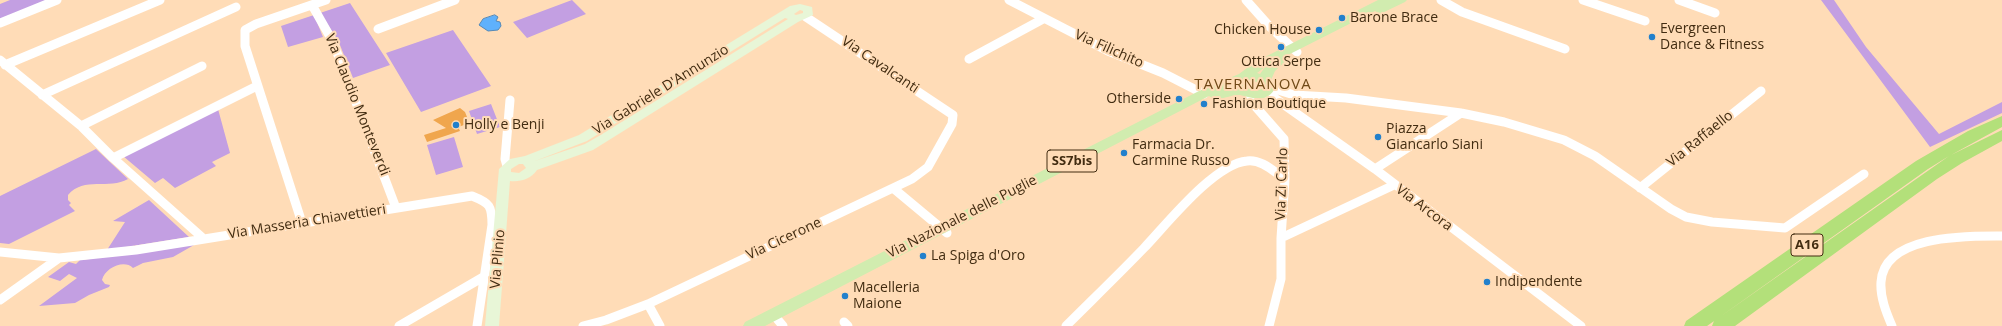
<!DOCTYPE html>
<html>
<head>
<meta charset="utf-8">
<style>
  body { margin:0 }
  canvas { display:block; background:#ffdcb7 }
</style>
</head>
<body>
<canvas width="2002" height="326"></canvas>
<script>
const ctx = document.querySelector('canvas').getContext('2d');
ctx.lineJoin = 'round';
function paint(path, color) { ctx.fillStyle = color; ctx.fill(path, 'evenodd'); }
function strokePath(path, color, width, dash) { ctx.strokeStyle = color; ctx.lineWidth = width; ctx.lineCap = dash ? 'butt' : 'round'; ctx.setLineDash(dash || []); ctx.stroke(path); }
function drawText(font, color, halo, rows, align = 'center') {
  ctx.font = font + ' "Open Sans",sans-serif'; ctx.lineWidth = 4; ctx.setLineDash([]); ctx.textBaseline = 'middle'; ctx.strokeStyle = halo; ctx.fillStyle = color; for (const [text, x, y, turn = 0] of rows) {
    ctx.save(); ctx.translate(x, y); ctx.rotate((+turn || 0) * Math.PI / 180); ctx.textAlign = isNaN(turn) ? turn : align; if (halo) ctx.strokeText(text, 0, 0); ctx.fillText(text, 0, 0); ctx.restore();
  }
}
paint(new Path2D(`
  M10,0H51L0,20V4Z
  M572,0L586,14L527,38L513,22Z
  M1821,0H1834L1866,47L1939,134L2002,102V113L1930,147Z
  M350,3L390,65L353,78L338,40L320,13Z
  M314,15L323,37L288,47L281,26Z
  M453,30L491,86L421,112L386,53Z
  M491,104L500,127L477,134L469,111Z
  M218,109L230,153L212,162L216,166L175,188L163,178L155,183L123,156Z
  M454,137L463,167L436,175L427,145Z
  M96,149L128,179C109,190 84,176 68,195V200L71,203L69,205L75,211L9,244L0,243V196Z
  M149,200L189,237L107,250L125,222L113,221Z
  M194,245L173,257L143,263L133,268C124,259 105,268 102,280L105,284L110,285L109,287L89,295L75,303L39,306L77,278L69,274L60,281L48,277L69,262L76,264L80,260L90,259L93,256Z`), '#c39fe2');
const water = new Path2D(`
  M495,15L498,17L496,21L500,22L501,26L498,30L488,31L479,25L483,19Z`);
paint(water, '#5fb1fc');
strokePath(water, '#5689b6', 1);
paint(new Path2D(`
  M460,108L465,112L467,117L465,118L467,124L458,127L460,131L427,142L424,135L446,128L433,120Z`), '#f0a64d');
strokePath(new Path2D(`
  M1009,0L1108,51L1163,73L1204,94
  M1246,0L1270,27L1297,52
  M1441,0L1462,12L1565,49
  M1583,0L1645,21
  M1679,0L1715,13
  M312,5L333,42L396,208
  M0,23L57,0
  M378,29L455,0
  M969,59L1043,19
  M0,60L81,126L113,158L204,239
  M5,65L160,0
  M1267,82L1275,89L1294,95L1346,98L1461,113L1504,122L1564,140L1595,156L1671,209L1686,217L1712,222L1785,228L1864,174
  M1266,92L1375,169L1581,326
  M42,95L236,7
  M1250,95L1255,106L1284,139L1285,179L1281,238V279L1269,326
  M81,126L202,66
  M113,158L257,86
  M507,166L505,159L510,100
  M1375,169L1461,113
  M893,188L947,233
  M1640,188L1761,91
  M302,223L245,46V30L256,24L326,0
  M1281,238L1394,185
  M0,252L59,258L136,250L472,196C490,203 492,206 492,225L477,326
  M0,300L59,258
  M648,304L660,326
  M773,314L783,326
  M844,322L848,326
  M399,326L485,276
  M583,326L606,320L648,304L912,179L928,167L952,124L953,115L806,17
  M1066,326C1092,300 1118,275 1144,248C1167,224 1214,164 1247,161C1262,159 1274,172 1285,179
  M1892,326C1886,312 1880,297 1881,282C1884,234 1968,236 2002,236`), '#fff', 9);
paint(new Path2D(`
  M800,4L812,7L813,15L798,22L593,150L537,170C531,179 521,182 510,181L499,326H485L499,169L510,159L525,156L579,135L790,6ZM800,10L803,11V13L796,15L794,14ZM785,18L788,19L599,136L585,144L535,161L587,141ZM519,164H523L526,168L519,173L511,172V169Z`), '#e8f6d7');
paint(new Path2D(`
  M1378,0H1407L1405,2L1380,14L1375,11L1284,57L1287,60L1275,71L1271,80L1274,85V90C1266,103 1252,98 1240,95C1230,94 1218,103 1209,96L765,326H743L745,322L1199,91L1239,74L1255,62ZM1265,67L1260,74L1257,73ZM1249,80L1259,83L1262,89L1255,91L1247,88L1243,83ZM1232,86L1233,88L1225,89Z`), '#d1ecaf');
paint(new Path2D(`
  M2002,116V127L1951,155L2002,130V141L1962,163L1937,179L1735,326H1712L1714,321L1949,156L1928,169L1707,326H1684L1686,321L1916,161L1968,131Z`), '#b3e07a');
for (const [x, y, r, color] of [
  [1342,18,4,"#2280cc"],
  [1319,30,4,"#2280cc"],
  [1652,37,4,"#2280cc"],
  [1281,47,4,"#2280cc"],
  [1179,99,4,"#2280cc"],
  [1204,104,4,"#2280cc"],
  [456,125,4,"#2280cc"],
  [1378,137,4,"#2280cc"],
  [1124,153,4,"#2280cc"],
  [923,256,4,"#2280cc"],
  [1487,282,4,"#2280cc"],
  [845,296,4,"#2280cc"]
]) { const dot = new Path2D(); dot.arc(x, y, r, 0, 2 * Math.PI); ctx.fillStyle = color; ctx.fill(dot); strokePath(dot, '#ffdcb7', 1.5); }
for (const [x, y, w] of [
  [1072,161,50],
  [1807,245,32]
]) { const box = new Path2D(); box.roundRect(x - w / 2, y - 11, w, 22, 3); ctx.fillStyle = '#ffdcb7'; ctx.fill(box); strokePath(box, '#422c11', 1); }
drawText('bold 13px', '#422c11', null, [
  ["SS7bis",1072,161],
  ["A16",1807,245]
]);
drawText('14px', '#422c11', '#ffdcb7', [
  ["Barone Brace",1350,18],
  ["Evergreen",1660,29],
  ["Dance & Fitness",1660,45],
  ["Chicken House",1311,30,"right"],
  ["Ottica Serpe",1281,62,"center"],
  ["Otherside",1171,99,"right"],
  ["Fashion Boutique",1212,104],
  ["Holly e Benji",464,125],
  ["Piazza",1386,129],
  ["Giancarlo Siani",1386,145],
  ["Farmacia Dr.",1132,145],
  ["Carmine Russo",1132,161],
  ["La Spiga d'Oro",931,256],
  ["Indipendente",1495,282],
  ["Macelleria",853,288],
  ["Maione",853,304]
], 'left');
drawText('14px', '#422c11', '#ffdcb7', [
  ["Via Filichito",1109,49,24],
  ["Via Cavalcanti",880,65,34],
  ["Via Gabriele D'Annunzio",661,90,-32],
  ["Via Claudio Monteverdi",357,105,68],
  ["Via Raffaello",1700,139,-39],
  ["Via Zi Carlo",1282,184,-88],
  ["Via Arcora",1424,208,37],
  ["Via Nazionale delle Puglie",962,217,-27],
  ["Via Masseria Chiavettieri",307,222,-9],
  ["Via Cicerone",784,239,-25],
  ["Via Plinio",498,259,-85]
]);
ctx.letterSpacing = '1px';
drawText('15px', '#704917', '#ffdcb7', [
  ["TAVERNANOVA",1253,85]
]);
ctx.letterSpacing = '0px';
</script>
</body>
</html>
